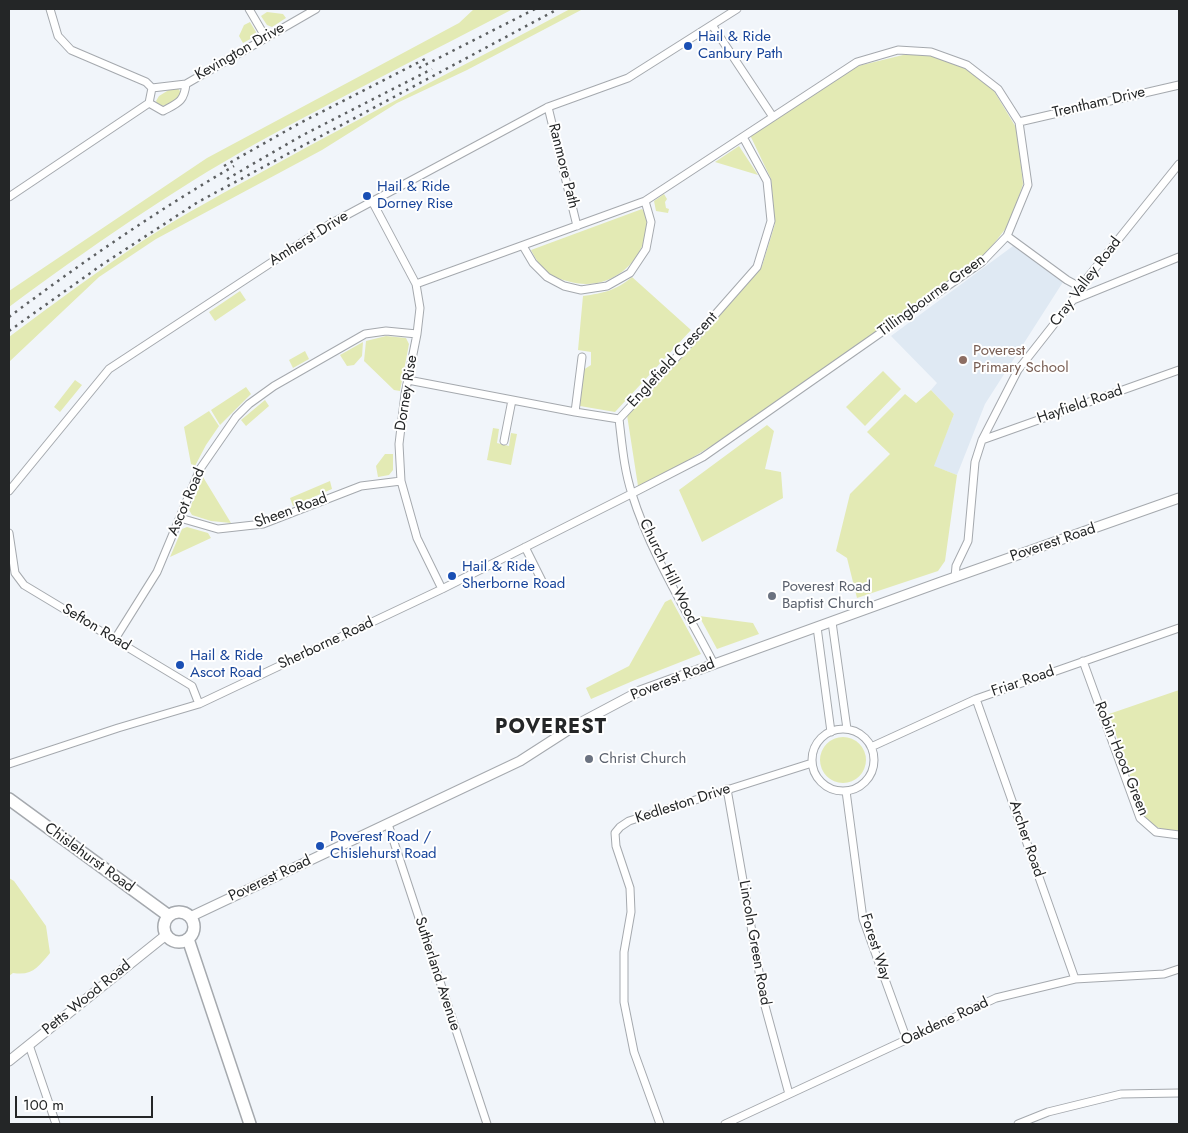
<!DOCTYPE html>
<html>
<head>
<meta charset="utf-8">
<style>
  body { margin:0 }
  #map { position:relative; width:1188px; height:1133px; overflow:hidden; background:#f1f5fa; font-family:Jost,sans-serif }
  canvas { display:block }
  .frame { position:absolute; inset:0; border:10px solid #242627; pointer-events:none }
  .scale { position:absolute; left:15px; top:1096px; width:138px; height:22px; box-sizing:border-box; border:2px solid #242627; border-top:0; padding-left:6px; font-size:15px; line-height:18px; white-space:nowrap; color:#242627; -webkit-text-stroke:4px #fff; paint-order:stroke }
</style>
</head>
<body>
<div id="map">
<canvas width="1188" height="1133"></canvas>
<div class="frame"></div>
<div class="scale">100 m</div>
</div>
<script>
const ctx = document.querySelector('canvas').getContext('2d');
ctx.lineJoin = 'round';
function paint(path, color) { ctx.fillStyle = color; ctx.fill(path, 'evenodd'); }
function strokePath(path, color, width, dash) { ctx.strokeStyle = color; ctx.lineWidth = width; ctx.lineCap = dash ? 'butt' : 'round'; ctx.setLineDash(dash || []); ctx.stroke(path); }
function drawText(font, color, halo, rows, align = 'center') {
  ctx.font = font + ' Jost,sans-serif'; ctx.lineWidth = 4; ctx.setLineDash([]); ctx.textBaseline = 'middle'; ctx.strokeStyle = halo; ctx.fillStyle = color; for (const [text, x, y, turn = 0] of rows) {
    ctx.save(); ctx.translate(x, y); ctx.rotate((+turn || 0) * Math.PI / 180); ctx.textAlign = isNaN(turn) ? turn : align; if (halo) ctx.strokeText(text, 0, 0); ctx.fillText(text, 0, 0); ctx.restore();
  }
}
paint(new Path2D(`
  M1013,246L1063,282L985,404L957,475L933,466L954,414L931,390L937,383L891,336Z`), '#dfe9f3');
paint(new Path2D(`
  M474,9H513C427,54 340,97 255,144C171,191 86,250 9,307V291L207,158L459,23Z
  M570,9H583L467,70L397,103L322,150L156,239L99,277L9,362V337C53,304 98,271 144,240C184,214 227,191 269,168C368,113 470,63 570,9Z
  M267,12L283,14L286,18L272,27L267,25L261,16Z
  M250,22L256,32L254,37L243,43L239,36L244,25Z
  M907,54L933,56L965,68L994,91L1017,129L1023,184L1010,223L985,255L742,427L682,464L638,486L627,415L762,266L775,224L771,179L750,135L858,66Z
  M172,88H178L181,93C177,101 168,106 159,106L156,101L159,96Z
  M739,146L758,175L715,162Z
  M664,194L667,199L665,202L666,208L669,209L668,213L656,211L654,201Z
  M642,209C649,217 647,228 645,238C635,272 601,292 567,281C560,279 552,277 546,272C540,266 535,258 531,250Z
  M632,277L691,330L615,412L580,406L583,370L591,365V352L578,350L583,296C604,293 615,291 632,277Z
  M240,291L246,300L215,321L209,312Z
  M386,336L406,338L409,344L400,391L394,390L364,361L366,341Z
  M363,342L362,356L354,365L347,366L340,355Z
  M305,351L309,359L293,368L289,360Z
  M883,371L901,389L865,426L846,407Z
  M75,380L82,385L60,412L54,407Z
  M246,387L251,394L220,425L211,410Z
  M931,390L954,414L934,466L957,475L945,561L938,571L857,598L847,558L836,551L850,494L890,454L867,432L905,394L916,403Z
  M265,400L269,406L246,426L241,420Z
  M209,411L219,426L206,445L195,466L191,464L184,427Z
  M767,425L774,431L765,469L781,472L783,498L702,542L679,490Z
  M493,428L499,429L497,443L509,446L511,433L517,434L511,465L487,460Z
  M385,454H393V470L389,475L378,477L376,466Z
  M203,477L231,523L211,521L192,515L189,510Z
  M330,481L332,489L293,506L290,498Z
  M187,527L208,533L211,538L170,557L182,529Z
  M671,599L701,654L635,680L591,699L586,688L629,666L665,602Z
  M699,616L753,623L759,634L717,649Z
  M1179,690V832C1163,830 1152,828 1143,814L1109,714Z
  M820 760a23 23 0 1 1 46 0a23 23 0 1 1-46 0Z
  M9,878L14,881L46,926L50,953C38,967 33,976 13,973L9,976Z`), '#e3eab4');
const minor = new Path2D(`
  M50,9L58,36L71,50L146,82L152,88L186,84
  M249,9L266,38
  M712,25L773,117
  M149,103L152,88
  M548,107L577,226
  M1019,122L1179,85
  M9,197L149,103L163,111C178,103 184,102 186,84L316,9
  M372,201L416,284L420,308L417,334L405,394L399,444L401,481L417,538L442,589
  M1007,236L1067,280L1080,287
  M523,246L533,263L547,277L564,286L581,290L607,286L630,273L646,249L651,222L645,201
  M1073,300L1179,257
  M408,380L575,412L619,419L698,334L757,267L771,221L767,181L743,137
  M575,412L582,357
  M619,419C622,444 624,470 632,494C650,552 686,610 714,664
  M982,440L1179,370
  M504,441L512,400
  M9,491L109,369L330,224L548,107L628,78L737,9
  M180,518L218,529L263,524L361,486L401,481
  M9,533L15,573L24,585L192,686L199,704
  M525,547L542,581
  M955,577L956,566L968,541L975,462L982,440L1018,370L1073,300L1080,287L1179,164
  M832,622L847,729
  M817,627L831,732
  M115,639L157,572L200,469L236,417L249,404L274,386L365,334L386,331L417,334
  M1083,661L1140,818L1156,832L1179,835
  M976,699L1075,979
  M812 760a31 31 0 1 1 62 0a31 31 0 1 1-62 0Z
  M871,747L976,699L1179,628
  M9,764L118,728L199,704L442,589L631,494L703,457L982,262L1007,236L1028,185L1019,122L998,89L967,65L931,52L898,50L857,62L645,201L416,284
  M727,789L765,1006L789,1094
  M846,791L863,919L907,1040
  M388,824L487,1124
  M29,1045L56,1124
  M660,1124L634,1052L624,1002V952L631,912L630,888L616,846L615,833L620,827L629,821L812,763
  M725,1124L996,998L1075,979L1164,974L1179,969
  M1018,1124L1048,1112L1121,1094L1179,1093`);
const tertiary = new Path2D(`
  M190,917L520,761L576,725L640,691L941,582L1179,498
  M9,1061L166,935`);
const primary = new Path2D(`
  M9,799L169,916
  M164 927a15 15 0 1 1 30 0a15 15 0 1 1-30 0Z
  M188,939L250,1124`);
strokePath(minor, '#a5a9ae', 9);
strokePath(tertiary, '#a5a9ae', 11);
strokePath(primary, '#a5a9ae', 14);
strokePath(minor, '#fff', 7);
strokePath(tertiary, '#fff', 9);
strokePath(primary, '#fff', 11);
strokePath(new Path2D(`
  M419,68L535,9
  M224,166L300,123L425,59
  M227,179L301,136L432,69
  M9,317C81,263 156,211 234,166
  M9,331L103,264L198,202L558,9`), '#5c5f61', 2.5, [2.5, 5]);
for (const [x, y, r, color] of [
  [688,46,5,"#1a4fb4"],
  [367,196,5,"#1a4fb4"],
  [963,360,5,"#8d6e63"],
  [452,576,5,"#1a4fb4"],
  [772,596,5,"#6b7280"],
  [180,665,5,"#1a4fb4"],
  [589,759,5,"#6b7280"],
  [320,846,5,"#1a4fb4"]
]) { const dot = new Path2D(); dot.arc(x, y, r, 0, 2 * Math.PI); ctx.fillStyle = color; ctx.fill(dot); strokePath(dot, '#fff', 2); }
drawText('15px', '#164399', '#fff', [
  ["Hail & Ride",698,37],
  ["Canbury Path",698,54],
  ["Hail & Ride",377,187],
  ["Dorney Rise",377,204],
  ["Hail & Ride",462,567],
  ["Sherborne Road",462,584],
  ["Hail & Ride",190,656],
  ["Ascot Road",190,673],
  ["Poverest Road /",330,837],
  ["Chislehurst Road",330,854]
], 'left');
drawText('15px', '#242627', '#fff', [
  ["Kevington Drive",240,52,-30],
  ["Trentham Drive",1099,103,-13],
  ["Ranmore Path",563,166,76],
  ["Amherst Drive",309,239,-32],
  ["Cray Valley Road",1086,282,-53],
  ["Tillingbourne Green",932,296,-36],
  ["Englefield Crescent",673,360,-47],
  ["Dorney Rise",407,393,-81],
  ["Hayfield Road",1080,405,-19],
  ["Ascot Road",187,502,-67],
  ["Sheen Road",291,511,-20],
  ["Poverest Road",1053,543,-19],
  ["Church Hill Wood",668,572,64],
  ["Sefton Road",96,628,31],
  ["Sherborne Road",326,644,-25],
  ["Poverest Road",673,680,-22],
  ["Friar Road",1023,682,-19],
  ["Robin Hood Green",1121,759,68],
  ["Kedleston Drive",683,804,-18],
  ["Archer Road",1026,839,71],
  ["Chislehurst Road",89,858,36],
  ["Poverest Road",270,879,-25],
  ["Lincoln Green Road",754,943,80],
  ["Forest Way",875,947,72],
  ["Sutherland Avenue",437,974,72],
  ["Petts Wood Road",87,998,-39],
  ["Oakdene Road",945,1022,-25]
]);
drawText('15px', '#785e54', '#fff', [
  ["Poverest",973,351],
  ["Primary School",973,368]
], 'left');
drawText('15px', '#5b616d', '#fff', [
  ["Poverest Road",782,587],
  ["Baptist Church",782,604],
  ["Christ Church",599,759]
], 'left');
ctx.letterSpacing = '1px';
drawText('bold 20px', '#242627', '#fff', [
  ["POVEREST",551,728]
]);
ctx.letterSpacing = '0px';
</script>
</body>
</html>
